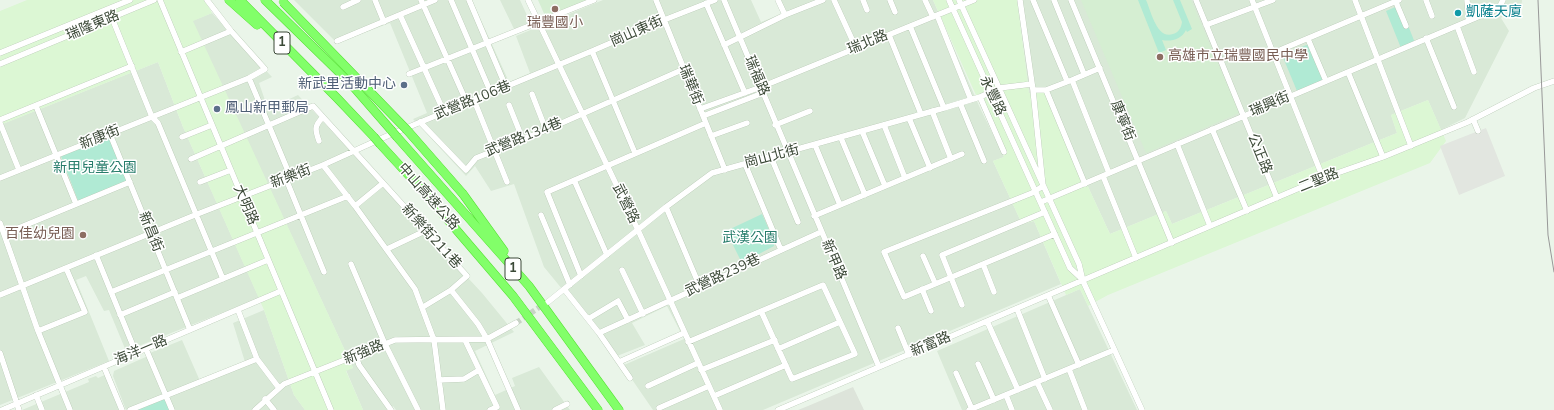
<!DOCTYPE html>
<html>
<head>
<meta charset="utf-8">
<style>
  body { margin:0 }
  canvas { display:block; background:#eaf5e9 }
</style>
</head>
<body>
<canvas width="1554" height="410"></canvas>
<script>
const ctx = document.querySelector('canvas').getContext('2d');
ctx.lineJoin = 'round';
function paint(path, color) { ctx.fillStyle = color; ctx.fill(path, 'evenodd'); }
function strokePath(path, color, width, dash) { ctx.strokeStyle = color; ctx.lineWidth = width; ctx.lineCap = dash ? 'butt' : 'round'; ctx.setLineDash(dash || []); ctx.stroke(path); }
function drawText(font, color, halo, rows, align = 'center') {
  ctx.font = font + ' "Nunito Sans","Noto Sans TC",sans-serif'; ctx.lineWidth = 3; ctx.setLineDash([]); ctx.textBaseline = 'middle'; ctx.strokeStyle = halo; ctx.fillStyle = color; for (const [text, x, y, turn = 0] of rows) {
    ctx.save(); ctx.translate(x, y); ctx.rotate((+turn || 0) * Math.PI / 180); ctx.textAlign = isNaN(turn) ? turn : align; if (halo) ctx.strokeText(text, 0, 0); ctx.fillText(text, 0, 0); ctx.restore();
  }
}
paint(new Path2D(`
  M294,0H472L509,82L530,73L516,36L603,0H751L761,22L786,12L781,0H933L980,108L1004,157L993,161L1022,224L1034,221L1061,284L763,410H653L631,378L624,365L684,339L667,306L632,323L645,345L617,356L544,267L514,184L491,191L475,166L466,176L413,119L427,113L390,23L337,43Z
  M500,0H520L530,22L514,29Z
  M1017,0H1522L1521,9L1509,11L1501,18L1509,31L1465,118L1441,130L1428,100L1391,115L1397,133L1172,224L1166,211L1110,234L1044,92L1029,93Z
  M212,13L272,77L259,83L268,109L298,95L482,293L514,332L475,351L495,395L515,386L512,378L539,367L570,410H396L393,406L388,410H363L346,370L353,368L192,21Z
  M158,62L183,127L259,298L126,351L109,310L104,311L86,276L76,280L109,361L0,405V125Z
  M1080,289L1137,410H962L937,351Z
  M264,310L294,395L305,410H174L150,353L182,340L200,381L245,362L233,323Z
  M148,356L164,395L126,410L113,376L114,371Z
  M109,373L123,410H22L89,382L88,379L96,376L98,378Z`), '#d9e9d7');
paint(new Path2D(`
  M27,0H205L212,13L193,21L353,368L346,371L363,410H305L294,395L264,310L183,127L158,62L0,125V11Z
  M933,0H1017L1029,93L1044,92L1110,234L1166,211L1172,224L1397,133L1391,115L1428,100L1446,141L1430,163L1108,295L1088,306L1080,289L1066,295L1034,221L1022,224L993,161L1004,157Z`), '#dcf7d4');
paint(new Path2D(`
  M853,387L864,410H798L808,406Z`), '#dde4da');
paint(new Path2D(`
  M538,0H589L546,18Z
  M1081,0H1191L1239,113L1146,153Z`), '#d5eed2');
paint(new Path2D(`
  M1138,0H1146C1151,11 1157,40 1173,34C1179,32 1181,28 1182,22L1173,0H1180L1192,29L1187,32L1186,30C1182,39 1171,42 1162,40L1166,50L1159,53Z
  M1400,5L1415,43L1401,48L1386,11Z
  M1309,44L1324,80L1297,91L1282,55Z
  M109,135L129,183L79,203L61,156Z
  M762,214L774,241V246L742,263L726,231Z
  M168,396L174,410H133Z`), '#b0ead4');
paint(new Path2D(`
  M1486,128L1505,176L1459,195L1440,146Z`), '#e2e6e0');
strokePath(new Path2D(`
  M516,323L544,304`), '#c7d3c5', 5.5, [5.5, 3]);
const minor = new Path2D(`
  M160,0L331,410
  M375,0L384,22
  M421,0L467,103
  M451,0L491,93
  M469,0L506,87
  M528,0L638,230L720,410
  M656,0L725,170
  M724,0L879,367
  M778,0L785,15L823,0
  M834,0L856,48
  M863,0L867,10
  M890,0L895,12
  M925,0L933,17
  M949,0L1070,268L1083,280
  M959,0L1079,264L1083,281L1142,410
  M1020,0L1033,90L1043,186L1032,193L884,252L904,297L1055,234
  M1033,0L1067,81
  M1054,0L1084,74
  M1071,0L1172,243
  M1196,0L1277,198
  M1252,0L1323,178
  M1355,0L1411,146
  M1395,0L1406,26
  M1426,0L1432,16
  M1467,0L1469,20
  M706,3L745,93
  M343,7L358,0
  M400,15L444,112
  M937,15L971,100
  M112,18L152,117L158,123L223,279
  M1206,25L1273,0
  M910,26L944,108
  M1457,26L1474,72
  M889,35L921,114
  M1426,38L1454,107
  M1308,39L1326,81
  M337,41L435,0
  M724,45L785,15
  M592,51L635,153
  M181,52L231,31
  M0,53L130,0
  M1273,53L1399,0
  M0,64L154,0
  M1348,72L1383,157
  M409,74L594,0
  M249,78L291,178
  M1072,80L1109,173
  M1033,90H1046L1072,80L1100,68
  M1046,90L1085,184
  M532,94L546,130
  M980,97L1004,152
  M474,100L507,182
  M960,103L984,161
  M509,105L523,140
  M36,106L76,204
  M700,109L761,87L974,0
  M932,111L951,159
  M703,116L763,93
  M909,118L930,168
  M1473,119L1478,131
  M0,120L132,66
  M420,122L466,170L476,158L546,130L684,69
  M0,123L19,170
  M775,125L810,111
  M884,125L905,178
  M1212,129L1247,211
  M862,131L885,186
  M110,134L190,330
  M711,136L747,123
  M182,137L212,125
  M841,138L865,195
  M319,141C315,130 314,126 323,117
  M1177,144L1210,226
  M815,145L840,205
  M771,157L798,222
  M191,159L313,106L383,183
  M745,164L781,250
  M323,165L387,136L592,51L664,20L715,0
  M1103,176L1136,258
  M0,178L249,78L265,69L231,31L207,0
  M286,179L324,272
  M574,180L607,255
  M200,182L231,170
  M1041,202L1499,8L1503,0
  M355,206L383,183L467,276L451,290L423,307
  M666,207L700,287
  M541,215L570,285
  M814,216L962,154
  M0,223L38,331L70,410
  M4,234L130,182
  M387,249L425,231
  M96,255L136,353
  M923,256L935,283
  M351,264L385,344L418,410
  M983,264L994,292
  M622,270L643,314
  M581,276L547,192L706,123
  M564,289L599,333L630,378
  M922,289L931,311
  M451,290L478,324L487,339L518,410
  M111,292L348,196
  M0,295L195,215L323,165L355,206L415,289L434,340L443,410
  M1048,295L1079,365
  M177,298L268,260
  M548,302L666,207L712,173L944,108L980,97L999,88L1032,84
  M962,305L942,255L1045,212
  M1017,309L1045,379
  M238,310L257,359
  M120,315L175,292
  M588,319L618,301L628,320
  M987,321L1018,390
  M898,328L909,355
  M38,331L85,312L66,268
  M599,333L821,232
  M465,340L497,407L490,410
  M688,342L823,285L855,354L792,379L761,311
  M146,349L172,410
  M778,349L840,322
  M0,353L19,410
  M356,356L359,365L391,410
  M619,362L684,333
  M978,364L994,400
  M104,367L122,410
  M1069,369L1085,410
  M701,370L775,340
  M956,373L972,409
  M439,380L464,379L479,370
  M1037,382L1050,410
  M648,386L698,363
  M36,395L42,410
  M1006,395L1012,410
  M714,396L786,365
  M265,399L274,410
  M659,408L709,386
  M2,410L281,291
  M130,410L257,359L279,388
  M255,410L284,384L395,340L487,339L516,323
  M555,410L567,404
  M778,410L1323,178L1383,157L1468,122L1534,88L1554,81
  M969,410L1114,350`);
const highway = new Path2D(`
  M229,0L257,25
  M240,0L337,98L374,137
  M265,0L351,84L391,130
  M397,137L529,286L619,410
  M380,144L424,192L513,296L598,410
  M463,194L504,251`);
strokePath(minor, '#afc1ab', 6);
strokePath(highway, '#57e235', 9);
strokePath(minor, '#fff', 5.5);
strokePath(highway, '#82ff69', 8);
strokePath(new Path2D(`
  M1538,0L1548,235L1554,272`), '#989898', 1);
const highwayBridge = new Path2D(`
  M283,2L407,130L463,194
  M391,130L397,137
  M374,137L380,144`);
strokePath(highwayBridge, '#57e235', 9, []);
strokePath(highwayBridge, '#82ff69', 8);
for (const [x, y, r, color] of [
  [555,9,4,"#8d6e63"],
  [1458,13,4,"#0f9aa8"],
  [1160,57,4,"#8d6e63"],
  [404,85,4,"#5c6f8a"],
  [217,109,4,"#5c6f8a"],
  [83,235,4,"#8d6e63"]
]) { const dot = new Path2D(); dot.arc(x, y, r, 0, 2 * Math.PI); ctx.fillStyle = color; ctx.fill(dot); strokePath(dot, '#fff', 1.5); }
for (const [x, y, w] of [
  [282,43,16],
  [513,269,16]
]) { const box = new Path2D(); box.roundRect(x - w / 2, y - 11, w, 22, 3); ctx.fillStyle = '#fff'; ctx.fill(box); strokePath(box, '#3b4937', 1); }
drawText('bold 13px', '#3b4937', null, [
  ["1",282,43],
  ["1",513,269]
]);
drawText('14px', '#0d838f', '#fff', [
  ["凱薩天廈",1466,13]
], 'left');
drawText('14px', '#785e54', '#fff', [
  ["瑞豐國小",555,24],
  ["高雄市立瑞豐國民中學",1168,57,"left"],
  ["百佳幼兒園",75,235,"right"]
]);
drawText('14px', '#3b4937', '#fff', [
  ["瑞隆東路",93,26,-23],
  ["崗山東街",637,32,-24],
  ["瑞北路",868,43,-22],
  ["瑞福路",756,76,67],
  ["瑞華街",690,85,68],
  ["永豐路",992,96,65],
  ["武營路106巷",473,101,-22],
  ["瑞興街",1270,105,-23],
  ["康寧街",1122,121,68],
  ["新康街",100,138,-22],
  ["武營路134巷",524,138,-22],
  ["公正路",1259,154,68],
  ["崗山北街",772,157,-15],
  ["新樂街",291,177,-21],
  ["二聖路",1319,181,-22],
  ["中山高速公路",428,197,48],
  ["武營路",625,204,64],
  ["大明路",245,205,67],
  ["新昌街",150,232,68],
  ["新樂街211巷",431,237,48],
  ["新甲路",833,260,67],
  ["武營路239巷",723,276,-25],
  ["新富路",931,345,-23],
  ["海洋一路",141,351,-23],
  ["新強路",364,353,-22]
]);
drawText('14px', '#4e5e75', '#fff', [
  ["新武里活動中心",396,85],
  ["鳳山新甲郵局",225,109,"left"]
], 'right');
drawText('14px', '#277d6b', '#fff', [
  ["新甲兒童公園",95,169],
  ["武漢公園",750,239]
]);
</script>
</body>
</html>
